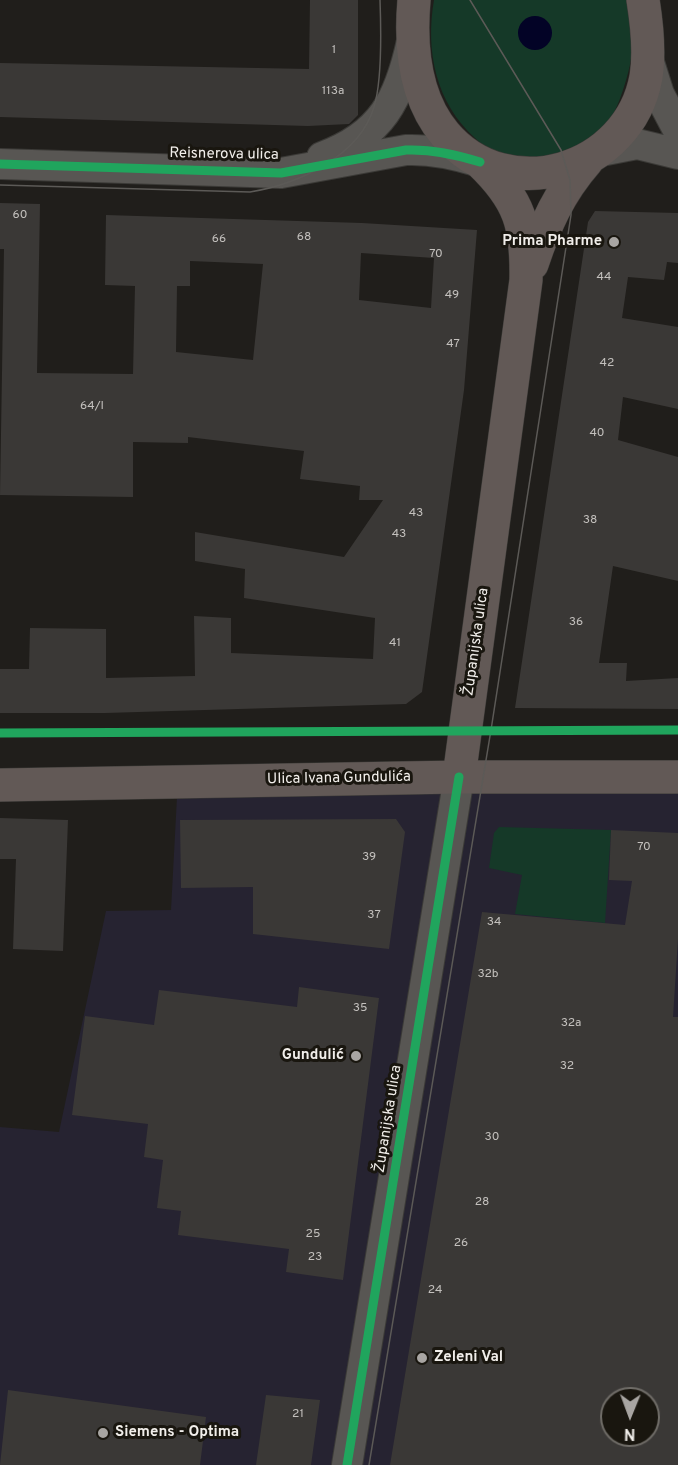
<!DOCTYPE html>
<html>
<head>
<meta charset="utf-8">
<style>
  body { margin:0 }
  #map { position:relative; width:678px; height:1465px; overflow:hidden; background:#201e1b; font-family:Overpass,sans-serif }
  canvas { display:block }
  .north { position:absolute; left:600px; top:1387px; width:60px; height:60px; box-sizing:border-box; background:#19160f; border:2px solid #6f6c67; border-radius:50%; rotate:181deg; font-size:16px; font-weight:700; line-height:24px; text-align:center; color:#f1eeea }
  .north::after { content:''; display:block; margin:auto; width:21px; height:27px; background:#a8a5a2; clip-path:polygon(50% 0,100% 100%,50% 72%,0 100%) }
</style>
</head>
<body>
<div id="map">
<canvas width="678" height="1465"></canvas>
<div class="north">N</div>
</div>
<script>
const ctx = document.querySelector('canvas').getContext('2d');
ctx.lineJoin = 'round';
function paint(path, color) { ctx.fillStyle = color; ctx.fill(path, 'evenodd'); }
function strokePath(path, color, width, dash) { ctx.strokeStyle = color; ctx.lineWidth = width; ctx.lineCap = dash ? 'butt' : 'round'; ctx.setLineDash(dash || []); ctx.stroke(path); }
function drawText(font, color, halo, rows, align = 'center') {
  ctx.font = font + ' Overpass,sans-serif'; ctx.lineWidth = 6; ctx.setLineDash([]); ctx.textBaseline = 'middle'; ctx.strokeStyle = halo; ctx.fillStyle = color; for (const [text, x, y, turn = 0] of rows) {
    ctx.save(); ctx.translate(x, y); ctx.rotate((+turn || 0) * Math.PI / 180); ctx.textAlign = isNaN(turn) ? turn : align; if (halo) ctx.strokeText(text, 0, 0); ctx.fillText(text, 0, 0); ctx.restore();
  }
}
paint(new Path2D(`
  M678,790V1204L498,1465H0V1127L59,1132L106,911L171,910L177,797Z`), '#262331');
paint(new Path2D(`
  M434,0H627C629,13 632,27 632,41C633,57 628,75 623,90C618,105 611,123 598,133C589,140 573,150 562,154C537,162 494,157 475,138C436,103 425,51 434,0Z
  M499,827L611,830L605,923L515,914L522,875L489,868L494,833Z`), '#153928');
paint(new Path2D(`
  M518 33a17 17 0 1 1 34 0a17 17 0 1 1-34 0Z`), '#030326');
paint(new Path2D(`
  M310,0H358V115L349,124L308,126L0,117V63L309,69Z
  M0,203L40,204L37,373L133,374L135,286L105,285L106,215L362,223L477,230L464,390L422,692L406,704L105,713H0V669H29L30,628L106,629V678L195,676L194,616L231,618V653L373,659L375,618L244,598L245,569L195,561V532L344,557L383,500H359L360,486L300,479L304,451L188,437V443L133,442V497L0,495L4,249H0ZM361,253L434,258L431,308L359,300ZM190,261L263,264L253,360L176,352L177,286H190Z
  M595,211L678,213V263L667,262L664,280L628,277L622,318L678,327V409L623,397L618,440L678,457V581L613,566L599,663H627L626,681L678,678V709L515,708L588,222Z
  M0,818L68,820L63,951L13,949L16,859H0Z
  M396,819L405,832L389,949L253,934V887L181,888L180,820Z
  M611,830L678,833V939L673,1017H678V1465H390L482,912L625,925L632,881L609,880ZM612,1399H648V1435H612Z
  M299,987L379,998L343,1280L286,1272L289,1249L178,1235L181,1211L157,1208L163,1160L144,1157L148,1124L72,1115L85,1016L154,1025L159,990L297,1007Z
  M8,1390L206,1417L200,1465H0Z
  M266,1395L320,1400L311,1465H256Z`), '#3a3836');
const minor = new Path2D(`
  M648,59L659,94L678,130
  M601,151L637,144L678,154
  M322,157C382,135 399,100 412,41
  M0,164L281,173L406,150C432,149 455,154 480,162
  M347,1465L459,777`);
const major = new Path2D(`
  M414,0C410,46 414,97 445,134C508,208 629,171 646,77C650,52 647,25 643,0
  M532,264C545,225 559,193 587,161
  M459,777L526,280C527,226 520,200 480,162
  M0,785L459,777H678`);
strokePath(minor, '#3b3a37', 32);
strokePath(major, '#3b3a37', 34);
strokePath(minor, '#585653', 30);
strokePath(major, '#625956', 33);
strokePath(new Path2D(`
  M0,185L250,192C298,184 359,157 374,107C382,81 381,27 380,0
  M369,1465L491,730L571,215L570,180L561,150L470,0`), '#5c5a57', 1.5);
strokePath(new Path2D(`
  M0,164L281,173L406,150C432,149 455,154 480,162
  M0,733L678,730
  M347,1465L459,777`), '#20a55d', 9);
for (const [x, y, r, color] of [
  [614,242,6,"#a8a5a2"],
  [356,1056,6,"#a8a5a2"],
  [422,1358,6,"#a8a5a2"],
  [103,1433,6,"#a8a5a2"]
]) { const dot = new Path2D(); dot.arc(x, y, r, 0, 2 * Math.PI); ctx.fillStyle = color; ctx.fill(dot); strokePath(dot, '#19160f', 2); }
drawText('12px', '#c3c0bd', null, [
  ["1",334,51],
  ["113a",333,92],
  ["60",20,216],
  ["68",304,238],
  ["66",219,240],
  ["70",436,255],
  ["44",604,278],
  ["49",452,296],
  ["47",453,345],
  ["42",607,364],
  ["64/I",92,407],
  ["40",597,434],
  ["43",416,514],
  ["38",590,521],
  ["43",399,535],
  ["36",576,623],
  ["41",395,644],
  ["70",644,848],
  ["39",369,858],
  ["37",374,916],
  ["34",494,923],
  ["32b",488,975],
  ["35",360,1009],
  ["32a",571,1024],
  ["32",567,1067],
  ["30",492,1138],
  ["28",482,1203],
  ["25",313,1235],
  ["26",461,1244],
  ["23",315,1258],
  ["24",435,1291],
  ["21",298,1415]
]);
drawText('15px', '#f1eeea', '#19160f', [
  ["Reisnerova ulica",224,155,1],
  ["Županijska ulica",477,642,-82],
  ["Ulica Ivana Gundulića",339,779,-1],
  ["Županijska ulica",389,1119,-81]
]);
drawText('bold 15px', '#f1eeea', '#19160f', [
  ["Prima Pharme",602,242],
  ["Gundulić",344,1056],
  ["Zeleni Val",434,1358,"left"],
  ["Siemens - Optima",115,1433,"left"]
], 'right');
</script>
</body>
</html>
